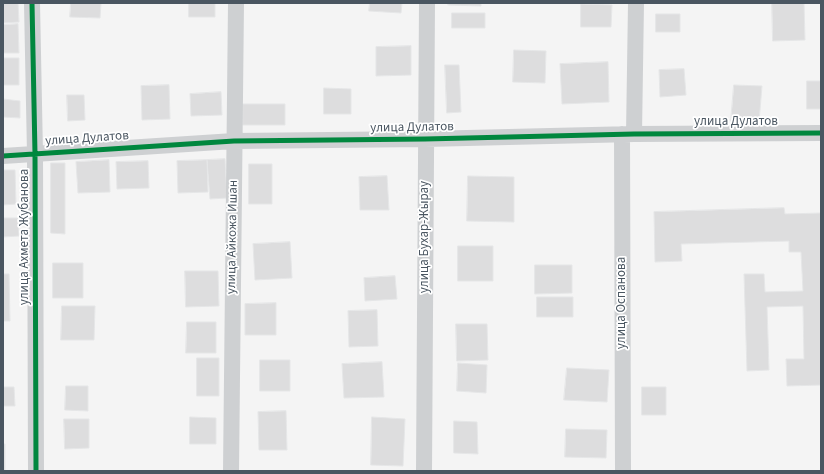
<!DOCTYPE html>
<html>
<head>
<meta charset="utf-8">
<style>
  body { margin:0 }
  #map { position:relative; width:824px; height:474px; overflow:hidden; background:#f4f4f4; font-family:"Source Sans 3",sans-serif }
  canvas { display:block }
  .frame { position:absolute; inset:0; border:4px solid #4a5661; pointer-events:none }
</style>
</head>
<body>
<div id="map">
<canvas width="824" height="474"></canvas>
<div class="frame"></div>
</div>
<script>
const ctx = document.querySelector('canvas').getContext('2d');
ctx.lineJoin = 'round';
function paint(path, color) { ctx.fillStyle = color; ctx.fill(path, 'evenodd'); }
function strokePath(path, color, width, dash) { ctx.strokeStyle = color; ctx.lineWidth = width; ctx.lineCap = dash ? 'butt' : 'round'; ctx.setLineDash(dash || []); ctx.stroke(path); }
function drawText(font, color, halo, rows, align = 'center') {
  ctx.font = font + ' "Source Sans 3",sans-serif'; ctx.lineWidth = 3.5; ctx.setLineDash([]); ctx.textBaseline = 'middle'; ctx.strokeStyle = halo; ctx.fillStyle = color; for (const [text, x, y, turn = 0] of rows) {
    ctx.save(); ctx.translate(x, y); ctx.rotate((+turn || 0) * Math.PI / 180); ctx.textAlign = isNaN(turn) ? turn : align; if (halo) ctx.strokeText(text, 0, 0); ctx.fillText(text, 0, 0); ctx.restore();
  }
}
const building = new Path2D(`
  M3,3H18L19,22L3,23Z
  M71,3H101L100,18L70,17Z
  M189,3H215V17H189Z
  M370,3H402L401,13L369,11Z
  M449,3H481V6L448,5Z
  M772,3H804L805,40L773,41Z
  M581,4L612,5L611,27H581Z
  M452,13H485V28H452Z
  M656,14H680V32H656Z
  M18,24L19,53H3V25Z
  M411,46V75L376,76V47Z
  M514,50L546,51L545,83L513,82Z
  M3,58H19V85H3Z
  M608,62L609,102L562,104L560,64Z
  M445,65H459L461,112L447,113Z
  M684,69L686,95L660,97L659,70Z
  M807,81H821V109H807Z
  M169,85L170,119L142,120L141,86Z
  M734,85L762,86L759,122L731,121Z
  M324,88L351,89V114H324Z
  M221,92L222,115L191,116L190,94Z
  M67,95H84L85,120L68,121Z
  M3,99L20,101V118L3,117Z
  M243,104H285V125H243Z
  M225,159L227,198L210,199L207,160Z
  M109,160L110,192L78,193L76,162Z
  M207,160L208,192L178,193L177,161Z
  M148,161L149,188L117,189L116,162Z
  M51,163H65V234L51,233Z
  M249,164H272V204H249Z
  M3,170H15L16,204L3,205Z
  M387,176L389,210H360L359,177Z
  M468,176L514,177V222L467,221Z
  M784,208L785,214L821,213V385L787,386L786,359H804L803,306L767,307L769,370L747,371L744,274H764L765,292L803,291L801,252H789V241L681,244L682,261L655,262L654,212Z
  M3,218H18L19,236L3,237Z
  M290,242L292,278L255,280L253,244Z
  M458,246H493V281H458Z
  M53,263H83V298H53Z
  M535,265H572V293L535,294Z
  M185,271H218L219,306L186,307Z
  M3,274H9L10,321H3Z
  M395,276L397,299L365,301L364,278Z
  M537,297H573V317H537Z
  M276,303V335H245V304Z
  M62,306H95L94,340H61Z
  M377,310L378,346L349,347L348,311Z
  M187,322H216V353H186Z
  M456,324H487L488,360L457,361Z
  M197,358H219V396H197Z
  M260,360H290V391H260Z
  M382,362L384,397L344,398L342,364Z
  M458,363L487,365L486,393L457,391Z
  M567,368L609,370L607,402L564,400Z
  M66,386H88V411L65,410Z
  M3,387H14L15,406H3Z
  M642,387H666V415H642Z
  M286,411L287,450H259L258,412Z
  M190,417L216,418V444H190Z
  M372,417L405,419L403,466L371,465Z
  M64,419H89V448L65,449Z
  M454,421L477,422L478,454L454,453Z
  M566,429L607,430L606,458L565,457Z
  M3,444H5V471H3Z`);
paint(building, '#ddddde');
strokePath(building, '#e5e6e7', 1);
strokePath(new Path2D(`
  M32,3L35,154L36,471
  M622,134L623,471
  M634,134L636,3
  M3,156L234,141L425,139L634,134L821,133
  M231,471L236,3
  M424,471L427,3`), '#ced0d2', 16);
strokePath(new Path2D(`
  M32,3L35,154L36,471
  M3,156L234,141L425,139L634,134L821,133`), '#00873e', 5);
drawText('13px', '#4a5661', '#fff', [
  ["улица Дулатов",736,122],
  ["улица Дулатов",412,128,-1],
  ["улица Дулатов",87,139,-4],
  ["улица Ахмета Жубанова",25,237,-90],
  ["улица Айкожа Ишан",233,237,-89],
  ["улица Бухар-Жырау",425,237,-90],
  ["улица Оспанова",622,303,-90]
]);
</script>
</body>
</html>
